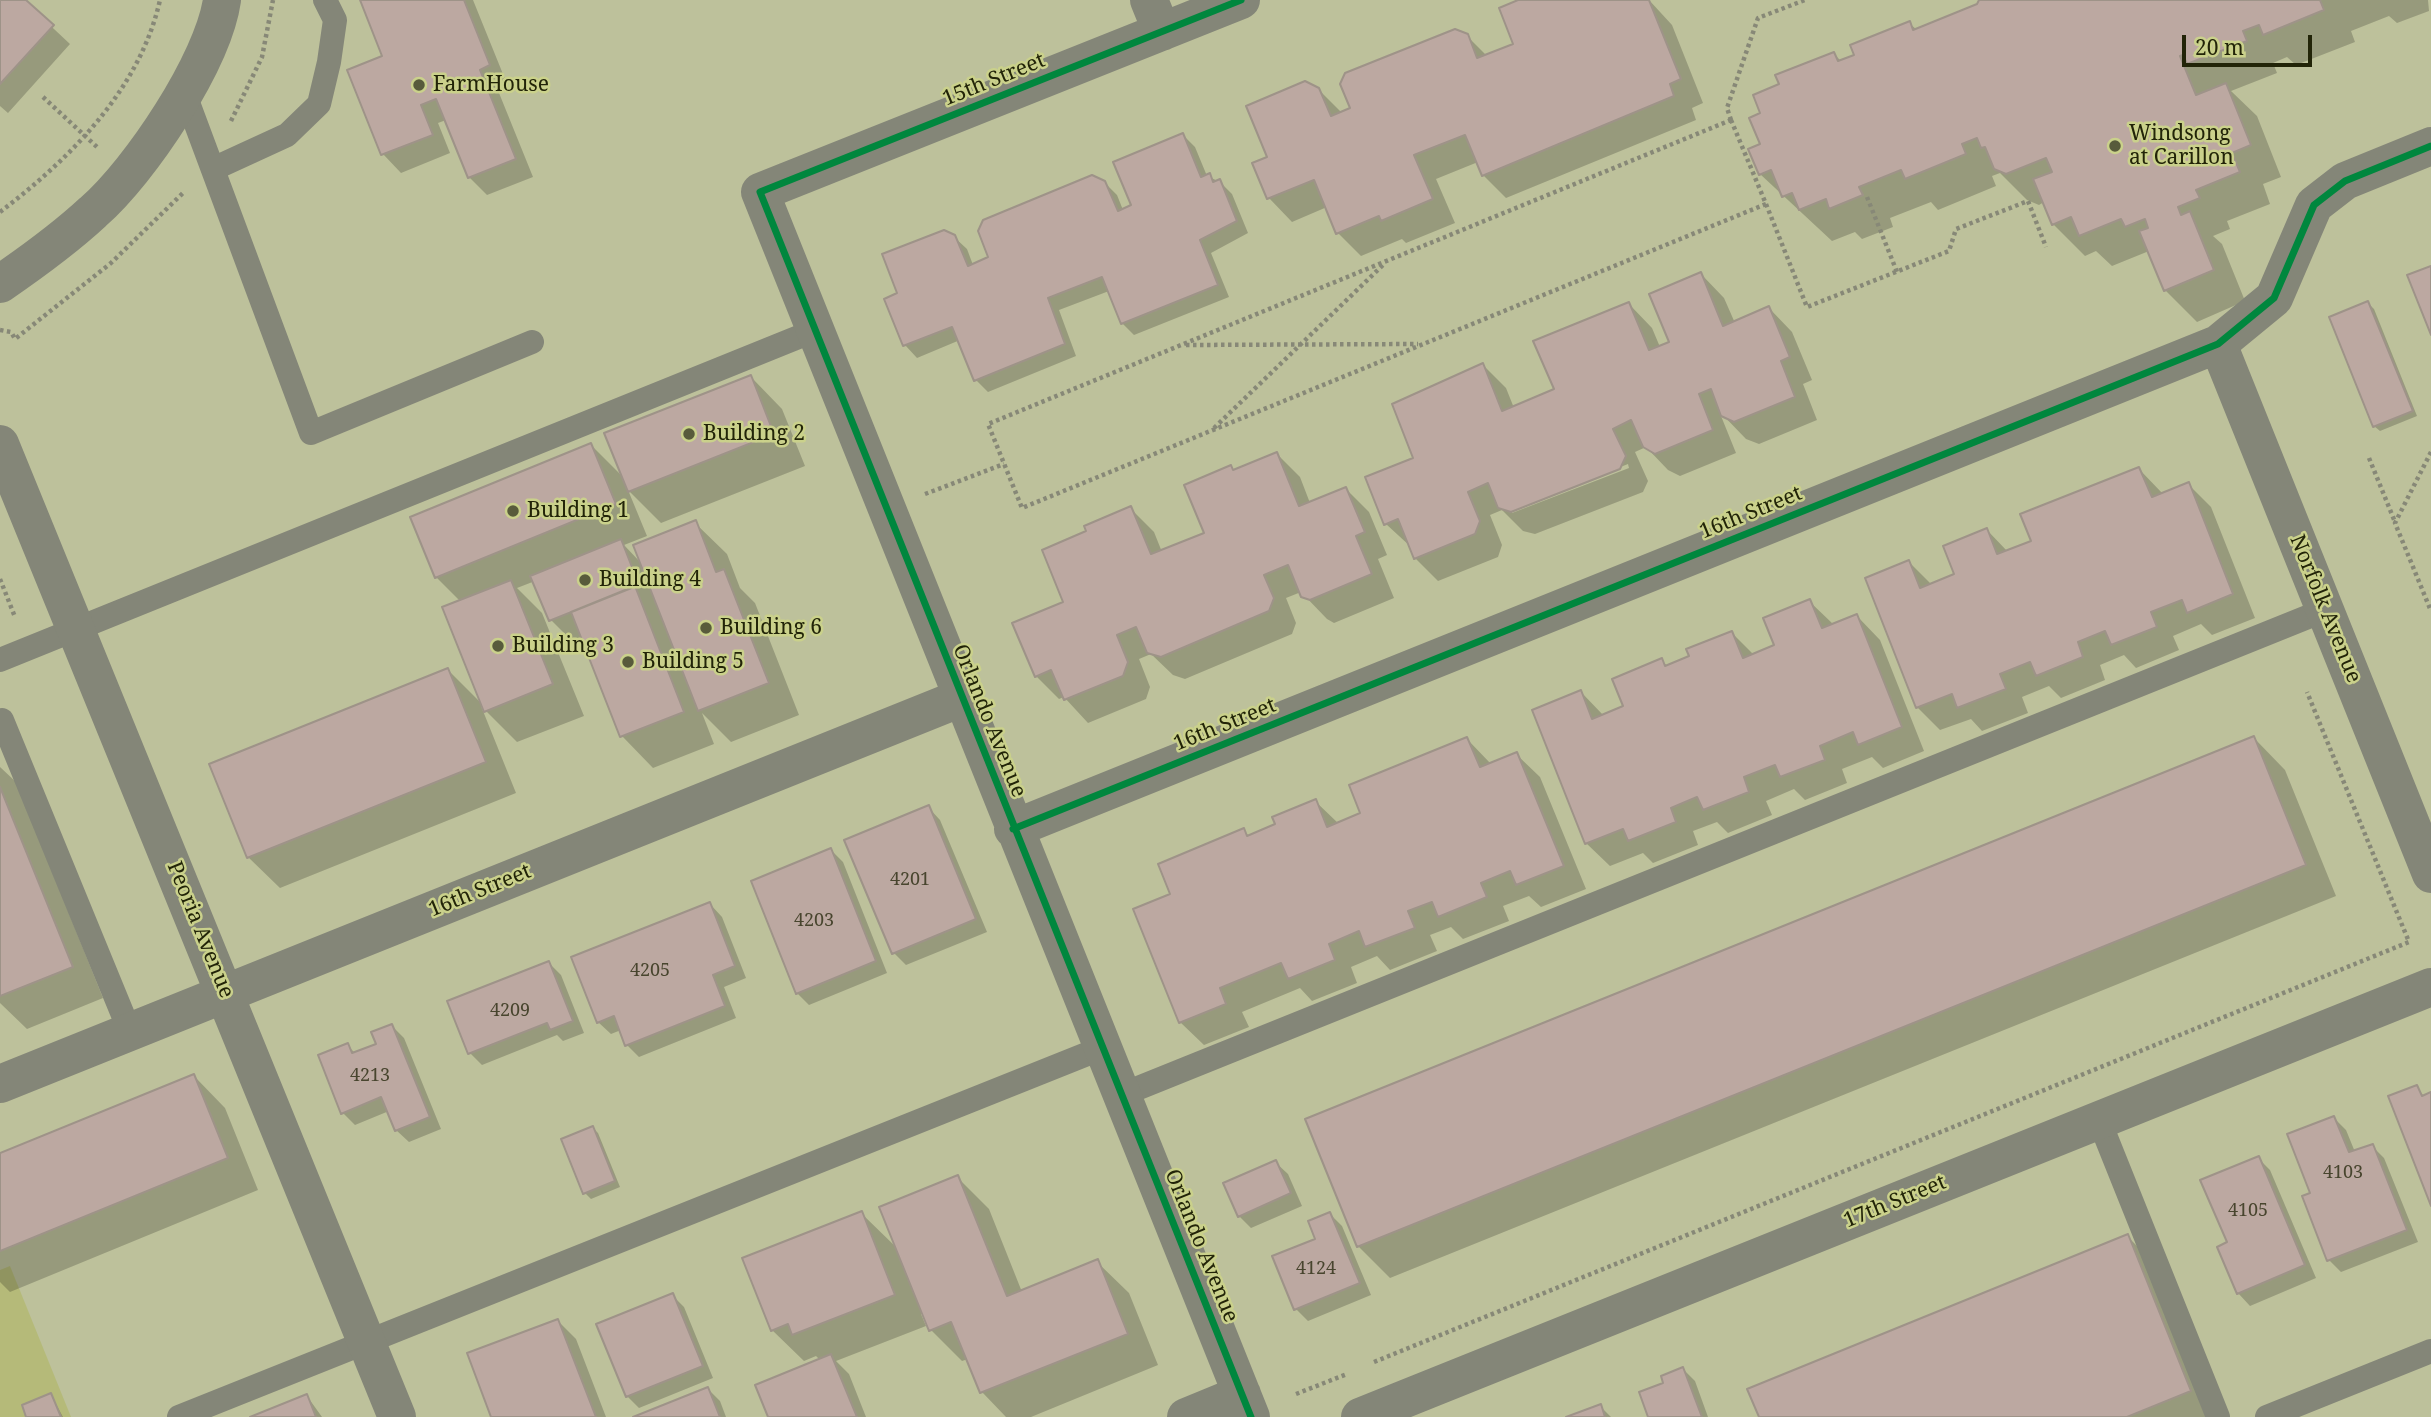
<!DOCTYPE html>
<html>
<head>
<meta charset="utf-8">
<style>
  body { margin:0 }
  #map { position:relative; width:2431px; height:1417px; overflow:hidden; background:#bdc19b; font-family:"Noto Serif",serif }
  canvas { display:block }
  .scale { position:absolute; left:2182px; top:35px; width:130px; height:32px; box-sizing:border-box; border:4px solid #222408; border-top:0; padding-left:9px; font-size:21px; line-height:24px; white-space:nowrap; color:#222408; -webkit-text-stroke:5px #cad18b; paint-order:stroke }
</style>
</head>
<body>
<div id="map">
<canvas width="2431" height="1417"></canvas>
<div class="scale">20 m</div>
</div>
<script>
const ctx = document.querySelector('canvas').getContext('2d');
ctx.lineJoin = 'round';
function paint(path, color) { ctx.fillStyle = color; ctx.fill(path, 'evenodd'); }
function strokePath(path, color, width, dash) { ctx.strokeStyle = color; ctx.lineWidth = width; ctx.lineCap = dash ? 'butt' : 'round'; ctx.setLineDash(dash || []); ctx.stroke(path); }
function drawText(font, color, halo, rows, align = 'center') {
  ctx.font = font + ' "Noto Serif",serif'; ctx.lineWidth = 5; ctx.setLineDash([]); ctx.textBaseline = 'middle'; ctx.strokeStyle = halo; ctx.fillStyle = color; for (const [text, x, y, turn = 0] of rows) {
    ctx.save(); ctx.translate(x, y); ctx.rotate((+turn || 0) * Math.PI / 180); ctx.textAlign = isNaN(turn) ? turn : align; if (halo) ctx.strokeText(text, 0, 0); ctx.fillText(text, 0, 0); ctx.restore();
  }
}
paint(new Path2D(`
  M10,1266L71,1417H0V1270Z`), '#b5ba79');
paint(new Path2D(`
  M0,0H23L70,44L8,113L0,106Z
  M362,0H473L507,84L497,88L533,177L487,195L469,177L446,120L438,123L450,153L401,173L383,154L349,71L384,56Z
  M1523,0H1649L1672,25L1703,103L1692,108L1696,120L1506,198L1483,175L1478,162L1436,179L1455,223L1406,243L1402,239L1361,256L1338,233L1327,207L1292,222L1269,198V158L1318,89L1342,113L1467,36L1487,56L1515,45Z
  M1981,0H2428L2429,11L2397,23L2389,16L2351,31L2355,42L2296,65L2287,57L2273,63L2277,73L2231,91L2257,116L2281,177L2263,184L2270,204L2227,221L2230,229L2213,236L2222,244L2245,301L2197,322L2165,290L2149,251L2112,266L2096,251L2085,256L2053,224L2044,202L2039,205L2027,200L2000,173L1992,176L1996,186L1938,210L1931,202L1890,218L1893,227L1862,239L1855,232L1832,241L1760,174L1762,114L1781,85L1834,54L1841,61L1857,56L1909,23L1917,30L1979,6Z
  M1183,135L1195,147L1207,176L1220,182L1232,194L1248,233L1211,253L1229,297L1134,335L1122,323L1109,291L1059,310L1076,356L988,392L976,380L960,340L917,358L905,345L887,300L900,294L954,237L967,249L973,265L991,258L1104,182L1117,195L1123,210L1133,206Z
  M1701,274L1724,298L1735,323L1769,308L1792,332L1812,380L1803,384L1817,420L1759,444L1746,439L1719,411L1736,453L1680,476L1668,470L1646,447L1635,452L1648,481L1643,492L1535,534L1523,531L1502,510L1490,515L1502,545L1498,557L1438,581L1415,558L1411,547L1386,524L1416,459L1438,388L1436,384L1483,365L1506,388L1514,408L1556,390L1629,304L1652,328L1660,347L1671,343ZM1628,464L1629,468L1512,513V510Z
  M2368,303L2374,309L2417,416L2380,431L2374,426Z
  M751,377L782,409L805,466L661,523L628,490L647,536L624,545L641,563L695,523L727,554L740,588L755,603L799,715L731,742L702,713L714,744L653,768L622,736L588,649L582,651L551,620L535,581L517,588L542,613L584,716L517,742L481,706L516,793L280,888L248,857L448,670L484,706L461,602L436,577L591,445L624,478Z
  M1277,454L1300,477L1310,503L1346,489L1369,512L1387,555L1378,559L1394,598L1334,623L1327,619L1301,592L1286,598L1296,623L1292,634L1185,679L1173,675L1151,654L1139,659L1150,687L1146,699L1088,723L1064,697L1059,699L1036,676L1066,603L1088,532L1131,509L1154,532L1162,552L1206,534L1231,467L1235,471Z
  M2139,469L2163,494L2188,484L2211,507L2255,618L2212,635L2201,624L2173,636L2179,650L2136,668L2124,655L2100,665L2105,680L2061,698L2049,686L2022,697L2028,713L1982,731L1971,719L1940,730L1917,707L1909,562L1932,585L1956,575L1987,530L2008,552L2033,542Z
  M1809,601L1833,624L1857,616L1880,640L1924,751L1883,768L1872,757L1842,769L1847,783L1805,800L1794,789L1766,801L1772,815L1728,833L1717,822L1693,831L1698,845L1653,863L1643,853L1610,866L1586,843L1581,692L1604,716L1625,707L1662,661L1668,667L1691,657L1732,633L1754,655L1776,646Z
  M2254,738L2285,770L2336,896L1390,1278L1358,1246L1307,1120Z
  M1467,739L1491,764L1516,754L1540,777L1586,889L1541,907L1529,896L1503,906L1509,921L1463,939L1451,927L1430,935L1437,951L1390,970L1377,956L1351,967L1357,983L1312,1001L1300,988L1242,1012L1249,1027L1204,1045L1180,1022L1173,895L1243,830L1249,837L1277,825L1315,801L1339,824L1362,814Z
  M0,767L16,782L103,998L27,1029L0,1003Z
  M928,807L940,820L987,932L906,965L894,953Z
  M831,850L843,862L887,973L809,1005L797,993Z
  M710,904L722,917L746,978L724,987L736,1018L639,1057L627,1045L621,1030L611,1034L598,1022Z
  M549,963L561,975L584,1033L563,1041L557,1035L482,1065L470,1053Z
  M392,1026L404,1038L441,1129L409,1142L396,1130L389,1111L355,1125L343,1113L347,1045L356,1054L378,1045Z
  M194,1076L225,1108L258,1190L10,1292L0,1282V1155Z
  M2334,1118L2346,1130L2355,1152L2372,1146L2384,1158L2418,1242L2341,1272L2329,1260Z
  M593,1128L598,1133L620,1187L591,1199L585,1193Z
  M2258,1158L2270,1170L2316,1278L2250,1306L2238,1293L2229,1243Z
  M1275,1162L1288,1174L1302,1206L1251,1228L1239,1216Z
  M957,1177L989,1209L1022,1292L1097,1262L1129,1293L1158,1365L1031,1417H1006L982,1392L968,1359L962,1361L931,1330L924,1313L921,1314L926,1326L836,1361L849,1374L866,1417H770L820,1360L816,1356L804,1361L772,1330L861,1213L898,1249Z
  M1330,1214L1342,1226L1371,1295L1308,1321L1296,1309L1317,1240Z
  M2127,1236L2159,1268L2220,1417H1760Z
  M672,1295L684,1307L713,1378L639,1408L627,1396Z
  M558,1321L576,1339L606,1417H493Z
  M1683,1369L1695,1381L1708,1417H1650L1665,1384Z
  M708,1389L720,1401L726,1417H637Z
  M51,1395L63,1417H28Z
  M307,1396L322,1417H255Z
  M1600,1406L1611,1417H1571Z`), '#0003');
const building = new Path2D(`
  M0,0H26L54,25L0,84Z
  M360,0H464L490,65L480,70L516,159L468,178L436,99L421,105L433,135L381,155L347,70L382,56Z
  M1518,0H1649L1681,79L1670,84L1674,96L1482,176L1465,135L1414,155L1433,199L1381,221L1379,216L1336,234L1314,180L1267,199L1252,163L1267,157L1246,106L1305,81L1319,88L1331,116L1350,108L1340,84L1345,73L1455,29L1468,34L1477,58L1513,44L1499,8Z
  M1979,0H2320L2324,10L2263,35L2259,25L2243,31L2247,41L2187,64L2183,55L2180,56L2196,95L2226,83L2251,145L2232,153L2240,172L2196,190L2200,198L2178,207L2181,215L2190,211L2214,270L2164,291L2139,231L2148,228L2145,219L2125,227L2121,219L2079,236L2071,217L2052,225L2033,179L2052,172L2046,158L2006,174L1994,169L1985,147L1981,148L1977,138L1962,144L1966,154L1905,179L1901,170L1859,187L1863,195L1829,209L1826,199L1799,210L1792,193L1782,197L1771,170L1759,175L1748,149L1760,144L1749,118L1760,113L1753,95L1779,84L1775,75L1834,52L1838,61L1854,55L1850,45L1910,21L1913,30L1977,4Z
  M1183,133L1201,177L1210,173L1213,182L1220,179L1237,221L1200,240L1218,285L1121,324L1102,277L1048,298L1065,344L974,381L952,327L903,346L884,299L897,293L882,254L944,230L955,235L968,266L988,257L978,231L983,220L1092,175L1105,181L1118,211L1131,205L1113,162Z
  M2431,266V335L2407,275Z
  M1701,272L1723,326L1769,306L1790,357L1781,361L1795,397L1734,422L1721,416L1711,389L1699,394L1713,430L1655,454L1643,447L1631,420L1613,429L1626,456L1620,469L1511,512L1498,508L1488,483L1468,492L1480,521L1475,534L1414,559L1398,519L1384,525L1365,477L1413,458L1392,404L1483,363L1502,411L1554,389L1533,341L1629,302L1649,350L1669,342L1649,294Z
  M2368,301L2413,411L2373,427L2329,317Z
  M751,375L774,434L628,492L604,433Z
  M591,443L616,504L435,578L410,517Z
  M1277,452L1299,506L1346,487L1365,532L1356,536L1372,574L1310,600L1301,597L1288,565L1264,575L1274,598L1269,611L1161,657L1147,653L1136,627L1117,635L1128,662L1123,676L1064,700L1051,670L1035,677L1012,623L1063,602L1042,550L1086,531L1084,526L1131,506L1151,554L1204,533L1184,485L1231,465L1233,470Z
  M2139,467L2152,497L2189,482L2233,594L2187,613L2182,600L2151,612L2157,627L2111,645L2105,631L2078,642L2083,657L2036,676L2030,662L2000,674L2006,689L1957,708L1952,694L1916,708L1865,578L1909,560L1920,588L1954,574L1943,546L1987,528L1997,554L2031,541L2020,514Z
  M696,520L716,572L724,569L769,683L698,711L633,545Z
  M621,539L639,585L549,621L530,576Z
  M511,580L553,684L484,712L442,607Z
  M635,586L684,712L620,737L571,612Z
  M1810,599L1822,628L1857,614L1902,727L1858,745L1853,732L1820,746L1825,760L1780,777L1775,765L1744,777L1749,792L1703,810L1697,797L1671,808L1676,822L1628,841L1623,829L1585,844L1532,710L1581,690L1592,719L1623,706L1612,679L1662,658L1665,666L1689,656L1686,649L1732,631L1743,658L1774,645L1763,618Z
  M448,668L486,762L247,858L209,764Z
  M2254,736L2306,865L1357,1247L1305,1119Z
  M1467,737L1480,767L1517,752L1564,866L1516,885L1510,871L1481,883L1487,897L1438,917L1432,902L1408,911L1415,928L1365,947L1359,931L1329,944L1335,960L1288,979L1281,963L1220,988L1226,1004L1179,1023L1133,909L1170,894L1158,864L1244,828L1247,836L1275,824L1272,817L1316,799L1327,827L1360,813L1349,785Z
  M0,787L73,967L0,996Z
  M929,805L976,919L892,954L844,840Z
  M831,848L876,961L796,994L751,881Z
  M710,902L735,966L713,975L725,1006L625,1046L614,1016L597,1023L571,957Z
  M549,961L573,1021L550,1030L547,1023L468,1054L447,1001Z
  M392,1024L430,1117L395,1131L381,1097L341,1114L318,1055L348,1043L352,1053L376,1044L371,1032Z
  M194,1074L228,1158L0,1251V1153Z
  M2417,1085L2422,1096L2431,1092V1206L2388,1096Z
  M2334,1116L2349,1152L2373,1144L2407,1230L2327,1261L2302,1196L2310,1193L2287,1134Z
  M593,1126L615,1181L583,1194L561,1139Z
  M2259,1156L2305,1265L2237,1294L2217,1247L2227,1242L2200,1180Z
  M1276,1160L1291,1193L1238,1217L1223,1183Z
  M958,1175L1007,1296L1098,1259L1128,1334L980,1393L951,1322L929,1331L879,1207Z
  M862,1211L895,1295L792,1335L788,1324L771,1331L742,1258Z
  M1330,1212L1360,1283L1294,1310L1272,1256L1315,1239L1308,1221Z
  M2128,1234L2191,1391L2127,1417H1759L1747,1389Z
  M673,1293L703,1366L626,1397L596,1324Z
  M558,1319L596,1417H491L467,1353Z
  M831,1354L857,1417H768L755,1385Z
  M1683,1367L1702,1417H1648L1639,1392L1663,1383L1661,1376Z
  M708,1387L720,1417H633Z
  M51,1393L61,1417H26L22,1405Z
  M307,1394L316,1417H250Z
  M1601,1404L1605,1417H1566Z`);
paint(building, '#bca8a1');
strokePath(building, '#9e9388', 2);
strokePath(new Path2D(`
  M43,97L97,147
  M1731,120L1766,204L1022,508L988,424Z
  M1731,120L1727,108L1758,18L1805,0
  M231,121L262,57L273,0
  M1867,197L1897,272
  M1766,204L1807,307L1949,251L1956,229L2028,201L2046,247
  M0,212C71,158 140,89 160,0
  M0,330L11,332L15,339L111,263L184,192
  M1186,345L1418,344
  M1214,428L1384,264
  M2431,452L2395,523L2431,611
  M2369,458L2395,522
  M925,494L1004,464
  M0,579L15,617
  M1374,1362L2409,942L2307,692
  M1296,1394L1347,1374`), '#878877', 4.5, [3.5, 3.5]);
strokePath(new Path2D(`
  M184,92L311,433L532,342
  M213,169L287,135L319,104L329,62L335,20L325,0
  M0,660L816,330
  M2,720L130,1032
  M1121,1095L2325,610
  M2099,1120L2218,1417
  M179,1417L1102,1048
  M2267,1417L2431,1351`), '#848678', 24);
strokePath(new Path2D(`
  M1149,0L1162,32
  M1241,0L760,192L1251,1417
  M0,284C32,262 65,238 93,212C140,171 213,62 222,0
  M2218,344L2431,874
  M0,444L397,1417
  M1013,829L2218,344L2274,298L2314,205L2345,181L2431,146
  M0,1084L961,698
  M1186,1417L1242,1394
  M1360,1417L2431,987`), '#848678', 38);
strokePath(new Path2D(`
  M1241,0L760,192L1251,1417
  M1013,829L2218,344L2274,298L2314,205L2345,181L2431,146`), '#00873e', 7);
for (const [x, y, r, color] of [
  [419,85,7,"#585b3b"],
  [2115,146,7,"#585b3b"],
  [689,434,7,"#585b3b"],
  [513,511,7,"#585b3b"],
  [585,580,7,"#585b3b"],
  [706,628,7,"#585b3b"],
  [498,646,7,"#585b3b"],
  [628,662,7,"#585b3b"]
]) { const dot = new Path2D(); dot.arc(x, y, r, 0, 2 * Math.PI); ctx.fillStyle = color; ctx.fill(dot); strokePath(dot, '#cad18b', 2.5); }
drawText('18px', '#48452e', null, [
  ["4201",910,880],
  ["4203",814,921],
  ["4205",650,971],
  ["4209",510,1011],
  ["4213",370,1076],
  ["4103",2343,1173],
  ["4105",2248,1211],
  ["4124",1316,1269]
]);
drawText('21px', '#222408', '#cad18b', [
  ["15th Street",994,80,-22],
  ["16th Street",1751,513,-22],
  ["Norfolk Avenue",2325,609,68],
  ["Orlando Avenue",989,721,68],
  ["16th Street",1225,725,-22],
  ["16th Street",480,891,-22],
  ["Peoria Avenue",200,930,68],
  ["17th Street",1895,1202,-22],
  ["Orlando Avenue",1201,1246,68]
]);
drawText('21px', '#222408', '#cad18b', [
  ["FarmHouse",433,85],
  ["Windsong",2129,134],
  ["at Carillon",2129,158],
  ["Building 2",703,434],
  ["Building 1",527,511],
  ["Building 4",599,580],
  ["Building 6",720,628],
  ["Building 3",512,646],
  ["Building 5",642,662]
], 'left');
</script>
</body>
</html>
